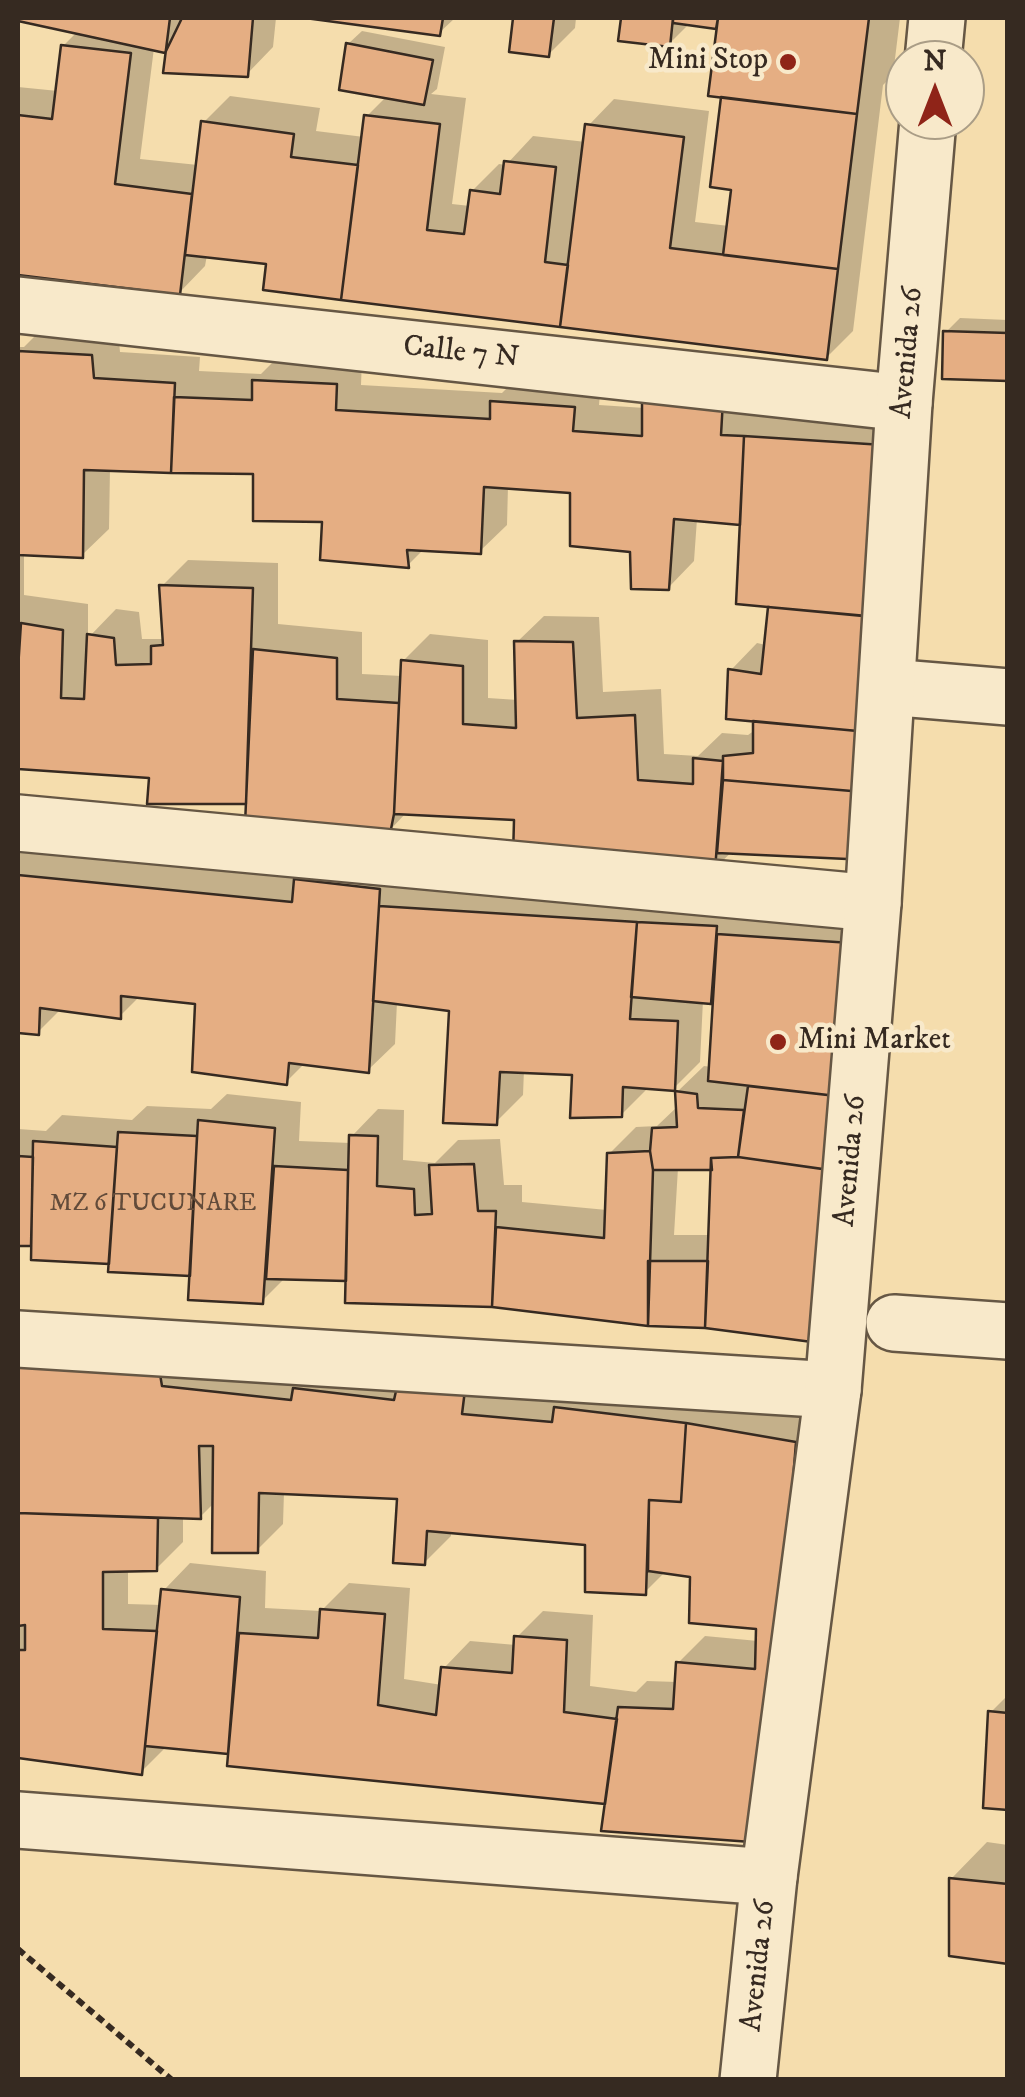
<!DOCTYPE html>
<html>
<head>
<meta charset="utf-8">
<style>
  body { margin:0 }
  #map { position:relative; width:1025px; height:2097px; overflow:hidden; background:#f5ddad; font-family:"IM FELL DW Pica",serif }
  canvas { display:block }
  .frame { position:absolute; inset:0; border:20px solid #362a21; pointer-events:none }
  .north { position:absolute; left:885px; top:40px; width:100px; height:100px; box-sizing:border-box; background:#f8e9ca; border:2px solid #aa9d86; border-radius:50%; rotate:0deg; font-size:28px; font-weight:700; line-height:40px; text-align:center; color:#362a21 }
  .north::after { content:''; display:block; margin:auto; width:35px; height:45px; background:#8f2418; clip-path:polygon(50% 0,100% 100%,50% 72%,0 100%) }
</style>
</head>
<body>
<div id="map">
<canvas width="1025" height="2097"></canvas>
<div class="frame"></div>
<div class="north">N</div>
</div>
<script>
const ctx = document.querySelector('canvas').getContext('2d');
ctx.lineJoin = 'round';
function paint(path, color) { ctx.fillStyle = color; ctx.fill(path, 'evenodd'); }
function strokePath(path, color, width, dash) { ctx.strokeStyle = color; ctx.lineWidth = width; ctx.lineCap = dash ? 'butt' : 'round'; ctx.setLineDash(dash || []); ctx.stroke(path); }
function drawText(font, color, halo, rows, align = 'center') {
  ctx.font = font + ' "IM FELL DW Pica",serif'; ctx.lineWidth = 9; ctx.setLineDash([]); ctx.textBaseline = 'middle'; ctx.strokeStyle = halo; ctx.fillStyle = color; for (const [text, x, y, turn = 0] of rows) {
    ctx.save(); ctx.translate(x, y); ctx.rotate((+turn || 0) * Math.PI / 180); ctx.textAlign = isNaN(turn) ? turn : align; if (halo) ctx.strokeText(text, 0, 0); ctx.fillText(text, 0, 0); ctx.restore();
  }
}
paint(new Path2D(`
  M18,18H276L273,47L247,74L154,48L140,159L198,165L203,123L230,96L320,108L316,131L364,137L367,116L387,96L348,44L362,31L445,47L437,89L431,94L466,98L452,204L470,206L472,191L499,164L506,165L533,136L586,142L588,126L614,99L709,111L695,222L729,226L734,187L720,22L715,26L690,23L669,44L621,39L623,18H900L893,75L883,85L853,331L826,358L269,262L207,255L205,266L179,293L18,273V87L58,91L63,46L78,31Z
  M323,18H455L439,33Z
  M516,18H576L575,28L548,55L512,50Z
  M960,318L1008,320V379L946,332Z
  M45,326L118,330L120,352L200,357L199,371L261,374L281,354L362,358L361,385L502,393L519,376L601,381L599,405L645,408V395L924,420L884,705L714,869L517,818L407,812L389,831L248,802L152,775L18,769V539H21L18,347H24ZM110,468L255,472L324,520L408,565L425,548L480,551L507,525L508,486L573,490L668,588L694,561L697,519L742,523L771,604L766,645L757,643L731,670L755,718V730L748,735L722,733L698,756L664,754L661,689L603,692L599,617L544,616L517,642L518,700L488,698V640L430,634L403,661L402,676L362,674V632L278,624V563L188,560L162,586L163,639H142L139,612L116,609L88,638V604L24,595V553L82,555L109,529Z
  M18,846L886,908L837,1313L348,1300L349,1279L286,1277L262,1301L192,1274L111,1262L34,1243L18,1244V1129L46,1131L62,1115L132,1120L147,1106L211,1109L227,1094L301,1102L299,1141L351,1143L352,1136L378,1109L404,1110L403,1160L435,1163L458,1140L500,1139L504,1185H522V1202L607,1210L609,1154L636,1127L657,1126L678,1106L677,1092L704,1066L712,1067L716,995L710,1001L703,1000L700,1062L674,1088H648L621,1115L575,1072L524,1070L523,1095L496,1122L452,1008L397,1002L395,1044L368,1070L306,1062L286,1082L197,1001L140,996L120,1016L62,1008L38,1032L18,1030ZM678,1168H715L712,1235H674Z
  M18,1328L822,1416L791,1814L608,1802L167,1746L141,1772L18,1756ZM284,1492L399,1497L424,1563L451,1536V1530L588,1543L645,1592L666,1571L692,1575L758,1627V1641L705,1636L678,1663L677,1682L647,1681L636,1692L590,1686L593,1615L543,1611L517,1637L516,1645L470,1641L444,1668L442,1685L404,1679L410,1588L349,1583L321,1611L265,1608L266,1571L190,1563L164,1590L162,1605L128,1604V1569H156L183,1542V1516L200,1517L215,1502L257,1550L283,1524Z
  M1008,1695V1807L991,1712Z
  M987,1842L1008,1845V1962L951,1879Z`), '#0003');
const building = new Path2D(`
  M18,18H182L165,53L18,21Z
  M170,18H253L248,77L163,73Z
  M305,18H443L440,36Z
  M513,18H554L549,57L509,52Z
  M621,18H673L670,47L618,41Z
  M673,18H718L716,29L673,23Z
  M718,18H869L857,114L708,96Z
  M346,43L433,60L424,105L339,90Z
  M61,45L131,53L115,184L192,194L180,295L18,275V115L52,119Z
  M721,97L857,114L838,269L723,255L731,190L710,187Z
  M364,115L440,124L427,230L464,234L470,190L500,194L504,161L556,167L545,262L568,265L560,327L341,300Z
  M201,121L294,134L291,157L358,165L341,300L263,290L266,264L185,255Z
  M585,124L684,137L670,248L838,269L827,360L560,327Z
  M943,331L1008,333V381L942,379Z
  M18,351L92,355L94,378L175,383L171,473L84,470L83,558L18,555Z
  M252,380L337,384L336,410L490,419V401L575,407L573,431L642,436V394L723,400L721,435L744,436L740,525L674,519L669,590L631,589L630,552L570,546V493L484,487L481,554L407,550L409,568L320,560L322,522L253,521V474L171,473L174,397L252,400Z
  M744,436L899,446L884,618L736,604Z
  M159,585L253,588L246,804H147L149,778L18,769V669L21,623L63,630L61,698L84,699L87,634L114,638L116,665L151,664V646L163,645Z
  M768,607L867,616L858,731L726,719L728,669L761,674Z
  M514,641L573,642L577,718L635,715L638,780L693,784V758L723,761L715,871L513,857L514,820L394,814L401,660L463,666V724L516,728Z
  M253,649L337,658V699L399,703L394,814L390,834L245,824Z
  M753,721L878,733L875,793L723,780V756L753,753Z
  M723,780L875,793L869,860L717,853Z
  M18,875L292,902L294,879L380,889L369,1073L289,1063L287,1085L192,1072L195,1004L121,996V1019L40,1008L39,1035L18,1033Z
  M379,906L637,922L630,1019L678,1021L675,1091L623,1087L622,1117L570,1118L572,1075L500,1072L497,1125L443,1123L449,1011L373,1001Z
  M637,922L717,926L711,1004L631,997Z
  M717,934L851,943L845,1097L708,1081Z
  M748,1086L845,1097L836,1171L738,1157Z
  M675,1091L697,1094L698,1108L744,1110L738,1157L711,1158L712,1170H653L650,1151L652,1128L677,1127Z
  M198,1120L275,1128L263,1304L188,1300Z
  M118,1132L197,1136L190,1276L108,1272Z
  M349,1135L378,1136L377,1186L414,1189L415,1215L432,1214L429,1165L474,1164L478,1211H496L492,1307L345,1303Z
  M33,1141L117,1147L109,1264L31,1260Z
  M650,1151L653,1170L648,1326L492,1307L496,1227L604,1238L607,1153Z
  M18,1156L33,1157L31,1246H18Z
  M738,1157L823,1169L812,1342L705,1328L711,1158Z
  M274,1166L348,1170L346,1281L266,1279Z
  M648,1261H708L705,1328L648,1326Z
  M18,1356L158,1362L162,1386L291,1400L293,1388L394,1400L398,1382L465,1390L462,1414L552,1422L554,1407L686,1423L681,1502L649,1500L646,1595L585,1592V1545L427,1531L425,1565L393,1563L397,1499L259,1493L258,1553H212L213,1446H199L201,1519L18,1513Z
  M686,1423L796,1442L765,1843L601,1831L618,1707L673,1709L676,1662L755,1669L756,1629L689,1623L690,1577L648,1571L649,1500L681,1502Z
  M18,1513L158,1518L157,1571L103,1572V1629L157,1631L142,1775L18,1758V1650H25V1625L18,1626Z
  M161,1589L240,1597L228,1754L145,1746Z
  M320,1609L385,1614L378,1705L436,1715L441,1667L512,1673L514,1636L567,1640L564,1712L617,1719L605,1804L227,1766L239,1633L318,1638Z
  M988,1711L1008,1713V1810L983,1808Z
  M949,1878L1008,1884V1964L949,1956Z`);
paint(building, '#e5ae83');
strokePath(building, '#362a21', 2.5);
const minor = new Path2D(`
  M18,305L904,403
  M888,687L1008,697
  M18,823L873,903
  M894,1323L1008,1331
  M18,1339L833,1390
  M18,1820L769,1877`);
const tertiary = new Path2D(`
  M933,60L937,18
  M748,2080L769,1877L833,1390L873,903L904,403L928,120`);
strokePath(minor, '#665744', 60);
strokePath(tertiary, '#665744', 60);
strokePath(new Path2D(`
  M18,1949L172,2080`), '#362a21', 6, [8, 5]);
strokePath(minor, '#f8e9ca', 55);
strokePath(tertiary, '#f8e9ca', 55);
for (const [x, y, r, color] of [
  [788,62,10,"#8f2418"],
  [778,1042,10,"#8f2418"]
]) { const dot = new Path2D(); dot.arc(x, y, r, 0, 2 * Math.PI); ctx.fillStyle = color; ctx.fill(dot); strokePath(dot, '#f8e9ca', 4); }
drawText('25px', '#624b3a', null, [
  ["MZ 6 TUCUNARE",153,1205]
]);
drawText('30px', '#362a21', '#f8e9ca', [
  ["Mini Stop",768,62],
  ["Mini Market",798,1042,"left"]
], 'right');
drawText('30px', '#362a21', '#f8e9ca', [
  ["Avenida 26",909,353,-85],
  ["Calle 7 N",461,354,6],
  ["Avenida 26",852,1161,-85],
  ["Avenida 26",760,1966,-84]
]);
</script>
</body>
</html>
